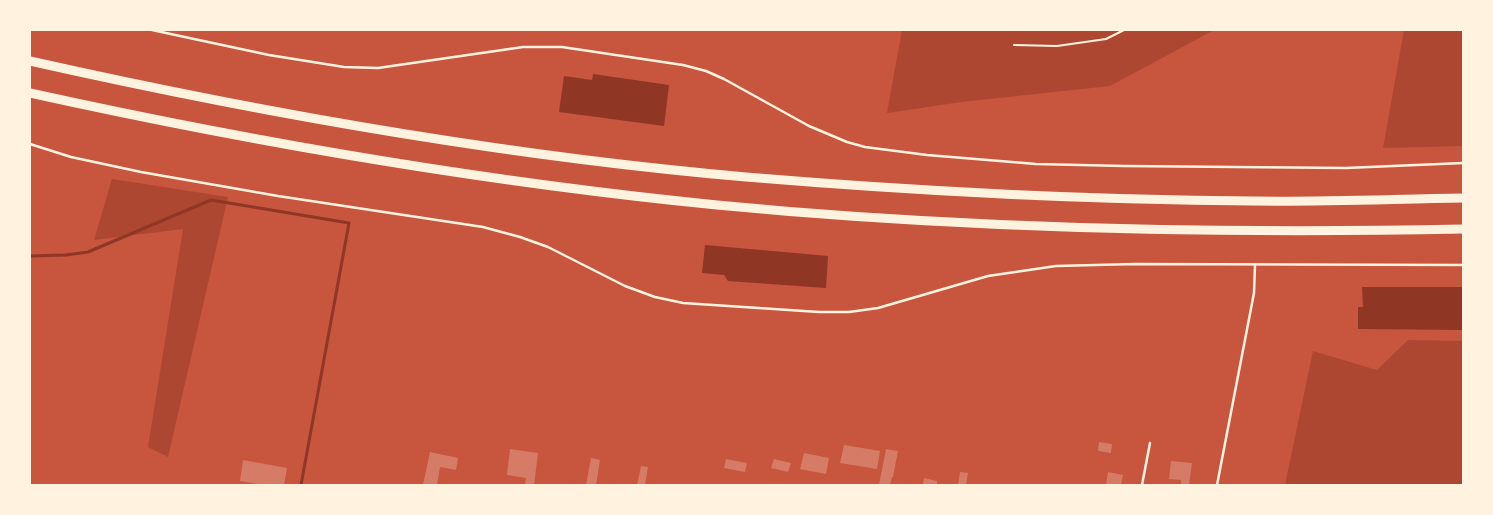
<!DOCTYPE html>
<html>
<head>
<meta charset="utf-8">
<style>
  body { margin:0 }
  #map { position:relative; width:1493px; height:515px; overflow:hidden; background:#c8553d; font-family:"Libre Baskerville",serif }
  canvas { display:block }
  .frame { position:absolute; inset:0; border:31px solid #fff3e0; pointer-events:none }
</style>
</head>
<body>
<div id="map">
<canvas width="1493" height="515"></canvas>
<div class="frame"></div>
</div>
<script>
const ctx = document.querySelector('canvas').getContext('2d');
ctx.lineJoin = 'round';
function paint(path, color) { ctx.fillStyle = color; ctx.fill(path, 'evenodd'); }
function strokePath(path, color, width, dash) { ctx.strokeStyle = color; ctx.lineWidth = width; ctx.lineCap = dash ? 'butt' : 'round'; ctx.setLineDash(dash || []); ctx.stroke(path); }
paint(new Path2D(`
  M902,30H1214L1110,86L961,102L887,113Z
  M1404,30H1463V146L1383,148Z
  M112,179L228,197L168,457L148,447L183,229L94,240Z
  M1408,340L1463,341V485H1285L1313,351L1377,370Z`), '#ae4732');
paint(new Path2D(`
  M593,74L669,85L664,126L559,112L564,76L592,80Z
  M705,245L828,256L826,288L728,281L724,275L702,273Z
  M1362,287H1463V330L1358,329V307H1363Z`), '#8f3625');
strokePath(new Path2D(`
  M30,256L66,255L88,252L211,200L349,223L301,485`), '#8f3625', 3);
paint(new Path2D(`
  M1099,442L1112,444L1111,453L1098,451Z
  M844,445L880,451L877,469L840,463Z
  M510,449L538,453L534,485H525L526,478L507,475Z
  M886,449L898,451L893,477H892L890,485H879Z
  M430,452L458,458L456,470L440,467L437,485H423Z
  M804,453L829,458L826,474L800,469Z
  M591,458L600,460L596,485H586Z
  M726,459L747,463L745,472L724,468Z
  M774,459L791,463L788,472L771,468Z
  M243,460L287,468L284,485H264L240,481Z
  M1171,461L1192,463L1189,485L1181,484V480L1169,479Z
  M641,466L648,467L645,485H637Z
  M960,472L968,473L966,485H958Z
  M1108,472L1123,475L1121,485H1106Z
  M924,478L937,481V485H923Z`), '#d67c66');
strokePath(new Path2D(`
  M1014,45L1057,46L1106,39L1124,30`), '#fff3e0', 2);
strokePath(new Path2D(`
  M152,30L269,55L344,67L378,68L523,47H562L683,65L706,71L724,79L809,126L847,142L865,147L927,155L1036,164L1124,166L1346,168L1463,163
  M30,144L71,157L141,172L278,196L483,227L520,237L548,247L625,286L655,297L683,303L819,312H849L878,308L988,276L1056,266L1135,264L1463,265
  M1142,485L1150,443
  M1217,485L1254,293L1255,265`), '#fff3e0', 2.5);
strokePath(new Path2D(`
  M30,61C266,114 505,156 746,177C914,191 1083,200 1253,201C1323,202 1393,199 1463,198
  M30,93C257,143 486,182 717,205C965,229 1214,234 1463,229`), '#fff3e0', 9);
</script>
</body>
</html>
